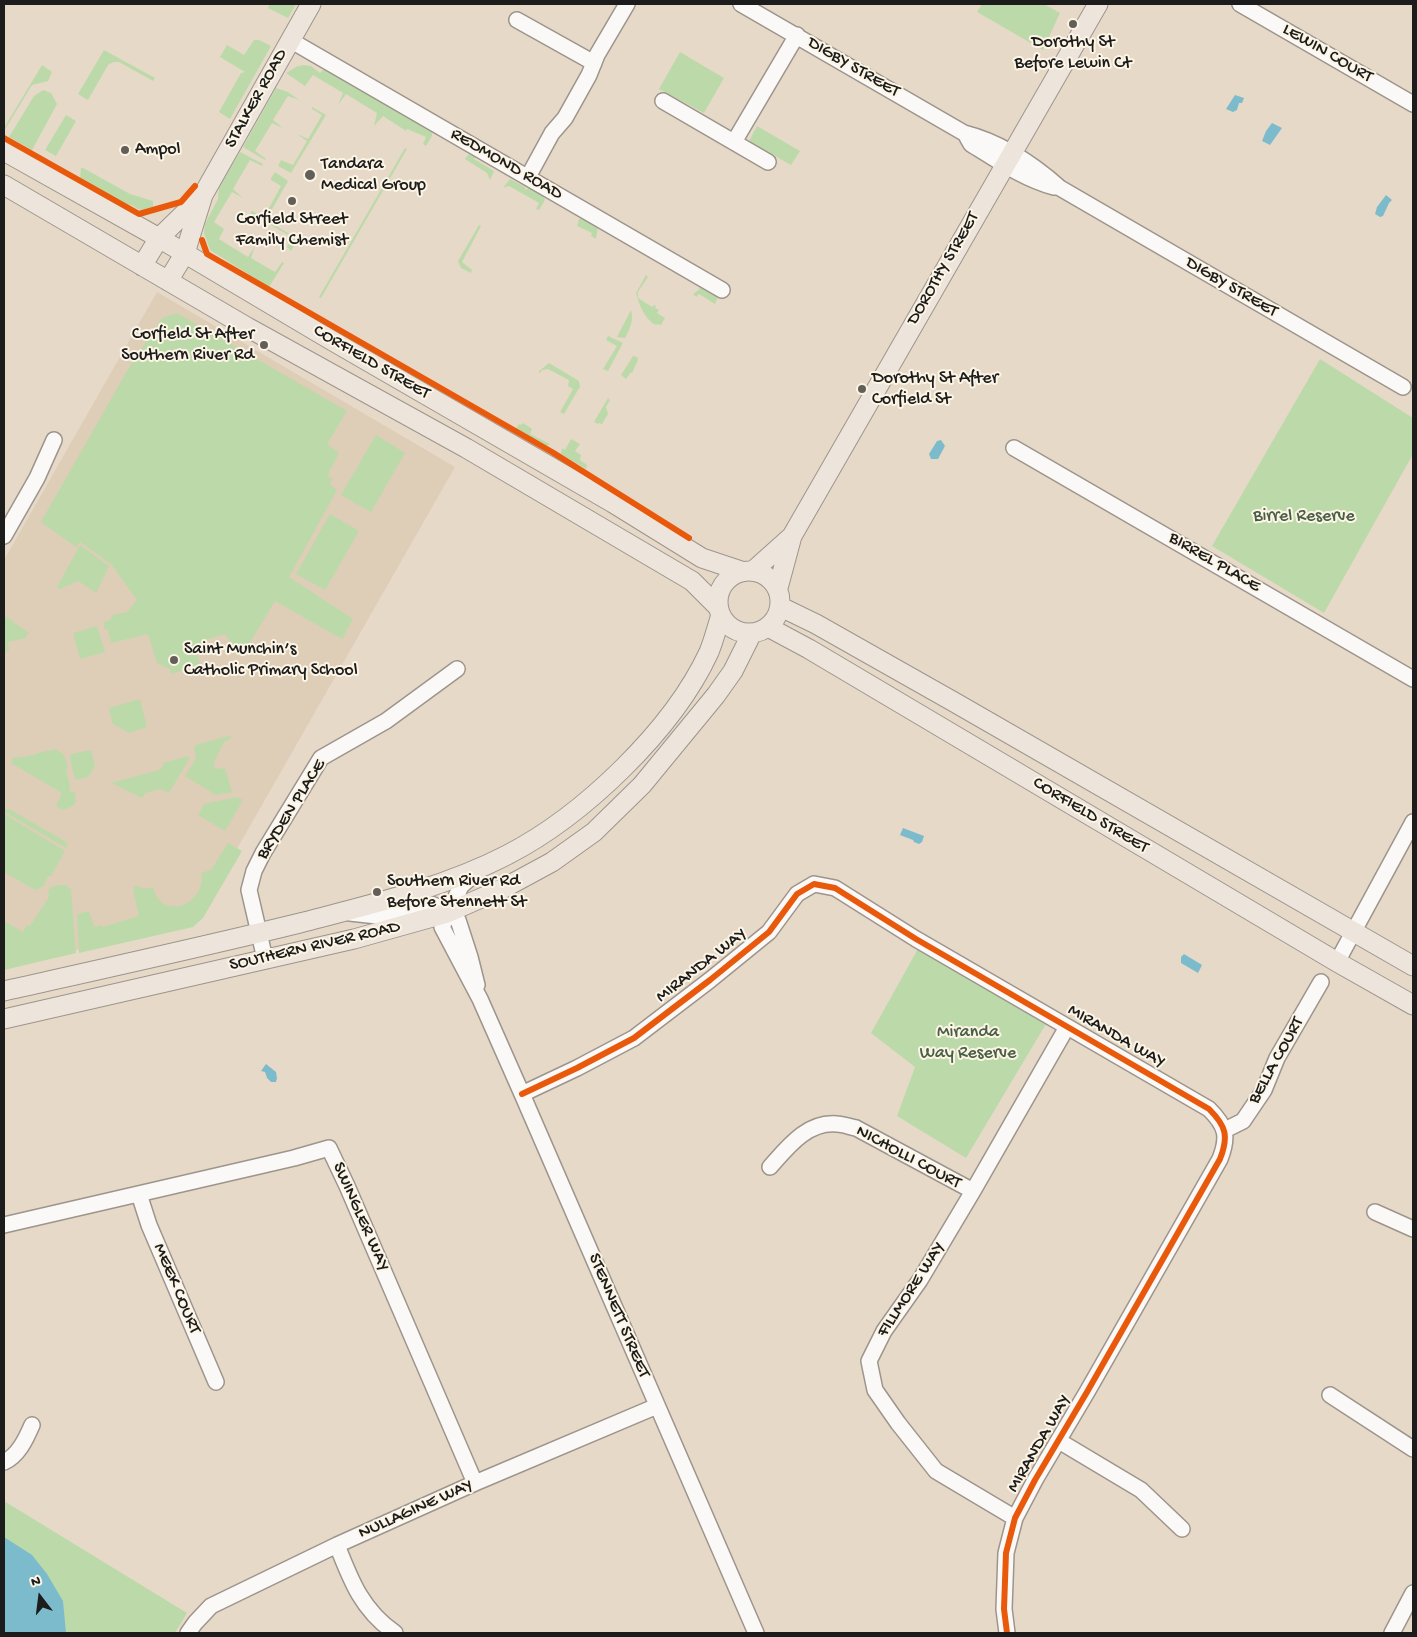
<!DOCTYPE html>
<html>
<head>
<meta charset="utf-8">
<style>
  body { margin:0 }
  #map { position:relative; width:1417px; height:1637px; overflow:hidden; background:#e6d9c8; font-family:"Gochi Hand",sans-serif }
  canvas { display:block }
  .frame { position:absolute; inset:0; border:5px solid #1c1c1c; pointer-events:none }
  .north { position:absolute; left:15px; top:1572px; width:50px; height:50px; -webkit-text-stroke:4px #fcf5e5; paint-order:stroke; rotate:345deg; font-size:14px; font-weight:700; line-height:20px; text-align:center; color:#1c1c1c }
  .north::after { content:''; display:block; margin:auto; width:18px; height:22px; background:#1c1c1c; clip-path:polygon(50% 0,100% 100%,50% 72%,0 100%) }
</style>
</head>
<body>
<div id="map">
<canvas width="1417" height="1637"></canvas>
<div class="frame"></div>
<div class="north">N</div>
</div>
<script>
const ctx = document.querySelector('canvas').getContext('2d');
ctx.lineJoin = 'round';
function paint(path, color) { ctx.fillStyle = color; ctx.fill(path, 'evenodd'); }
function strokePath(path, color, width, dash) { ctx.strokeStyle = color; ctx.lineWidth = width; ctx.lineCap = dash ? 'butt' : 'round'; ctx.setLineDash(dash || []); ctx.stroke(path); }
function drawText(font, color, halo, rows, align = 'center') {
  ctx.font = font + ' "Gochi Hand",sans-serif'; ctx.lineWidth = 4; ctx.setLineDash([]); ctx.textBaseline = 'middle'; ctx.strokeStyle = halo; ctx.fillStyle = color; for (const [text, x, y, turn = 0] of rows) {
    ctx.save(); ctx.translate(x, y); ctx.rotate((+turn || 0) * Math.PI / 180); ctx.textAlign = isNaN(turn) ? turn : align; if (halo) ctx.strokeText(text, 0, 0); ctx.fillText(text, 0, 0); ctx.restore();
  }
}
paint(new Path2D(`
  M157,292L455,467L194,924L4,966V560Z`), '#decdb7');
paint(new Path2D(`
  M270,4H296L288,18L268,8Z
  M982,4H1044L1060,13L1043,50L977,12Z
  M254,40H259L271,46L230,119L219,112L241,73L245,72L220,57L227,45L244,55Z
  M104,50L155,78L153,81L119,62H113L108,65L88,100L78,94Z
  M680,52L724,78L704,113L659,89Z
  M42,65L52,72L48,81L32,85L4,131V128Z
  M303,65L311,66L320,73L324,69L432,131V136L426,146L423,144L426,137L407,129L406,131L383,116L374,126L377,113L346,94L338,105L343,93L313,75L305,86L286,73L296,67Z
  M276,88L288,92L299,100L288,96L273,120L283,128L272,123L255,151L266,159L265,160L243,147Z
  M43,90L51,93L57,104L32,150L9,137L34,96Z
  M312,107L326,115L291,173L278,166L281,160L293,165L307,141L297,134L308,139L322,115L312,109Z
  M66,115L76,121L56,156L45,150Z
  M757,126L800,151L791,165L749,141Z
  M405,148L407,149L321,298L319,297Z
  M240,152L263,164L262,166L250,160L233,189L243,198L232,192L214,222L224,229L219,239L248,257L255,246L251,258L275,272L282,262L284,263L269,287L210,250L204,233L205,224L218,199L219,187Z
  M471,154L476,156L474,159L494,171L490,180L487,173L465,159L468,155Z
  M81,168H83L130,194L153,201V207L141,210L136,208L134,206L121,202L80,178Z
  M275,172L288,181L266,220L298,239L291,251L287,247L292,237L253,215L247,224L245,223L252,211L264,217L281,186L271,180V178Z
  M510,179L525,187V190L529,188L543,195L545,200L539,210L536,209L539,203L509,186L503,188Z
  M582,218L598,227L596,239L591,236L592,233L577,226L579,219Z
  M479,225L481,226L462,262L472,270L471,273L461,268L458,261Z
  M646,275L648,277L638,292V298L652,307L654,305L656,306L655,308L659,310L657,313L665,318L661,325L657,324L656,325C645,320 639,305 636,293Z
  M703,287L718,297L715,304L699,294L696,297L693,294L700,289L698,288Z
  M631,310C634,321 630,328 625,338L617,337Z
  M177,313L347,411L327,444L339,453L329,472L328,477L330,478H333L330,484L337,490L289,577L353,619L342,639L275,601L246,649C238,646 228,642 225,634L202,641L203,647L198,649L197,653L200,664L171,674L170,669L157,663L148,634L111,643L108,630L104,628V622L110,620L113,615L127,612L137,600L111,564L80,542L76,547L41,522L131,364L162,318Z
  M608,336L623,343L608,371L603,369L617,346L606,340Z
  M633,356L637,357L638,360L632,373L631,372L626,379L621,375Z
  M1320,359L1413,418V454L1324,613L1212,546Z
  M549,363L579,381L580,387L578,390L564,414L560,412L573,389L568,386L569,380L548,369L542,370L540,373L538,372Z
  M608,398L610,400L606,407L608,414L602,424L599,423L598,424L594,422Z
  M523,423L532,429L530,434L550,444L547,446L516,429L519,424L521,425Z
  M376,435L405,453L371,512L341,495Z
  M571,439L580,444L575,451L581,455L580,460L587,465L586,469L561,454L562,448L565,450Z
  M330,514L359,531L325,590L296,574Z
  M80,545L109,566L96,593L78,581L60,589L57,587Z
  M4,615L29,633L25,638L8,642L9,651L4,652Z
  M97,626L105,652L80,659L73,633Z
  M140,699L147,727L129,733L112,723L109,708Z
  M232,735L230,739L224,742L214,762L215,769L225,768L232,792L216,795L185,776L196,758L194,749L195,745Z
  M55,749L64,755L68,767L66,769L70,786L69,791L75,792L76,801L73,806L63,810L56,806L62,793L11,763L13,758L34,755V754Z
  M91,750L95,766L88,777L75,780L70,758L71,754Z
  M188,756L189,759L169,793L161,789L145,793L142,798L111,783L159,770L164,765L163,763Z
  M237,797L243,800L225,831L198,815L204,804Z
  M9,809L68,843L66,848L6,813H4V810Z
  M4,815H6L65,851L51,876H48L44,886L35,890L4,872Z
  M228,843L242,851L203,918L193,927L79,953L77,914L89,911L94,927L102,925L103,927L139,916L133,890L135,885L144,889L153,887C161,923 207,904 201,873L211,870Z
  M58,885H65L71,889L76,953L4,970V921L23,932L27,925L30,926L49,897L48,891L51,887Z
  M919,947L1046,1024L966,1158L897,1116L915,1067L871,1033Z
  M4,1501L187,1613L175,1633H4Z`), '#bcdaa9');
paint(new Path2D(`
  M1235,95L1244,98L1242,103H1239L1237,110L1233,112L1226,109Z
  M1272,123L1282,128L1270,145L1262,141L1266,131Z
  M1386,195L1392,200L1389,203L1383,216L1380,217L1375,214L1377,207Z
  M941,440L945,446L938,459H931L929,454L937,441Z
  M903,828L924,836L922,842L919,844L914,842L913,840L900,835Z
  M1184,954L1202,965L1198,973L1181,963V957Z
  M266,1064L276,1072L277,1078L276,1082H271L267,1078L265,1072L261,1071Z
  M4,1537L32,1555L47,1574L63,1601L66,1633H4Z`), '#7cbbcc');
const minor = new Path2D(`
  M741,4L964,133C1000,142 1033,164 1060,188L1403,387
  M1240,4L1413,104
  M517,20L594,63
  M290,40L722,290
  M663,101L768,162
  M967,137L971,144C997,160 1024,179 1054,187
  M734,142L797,35
  M528,177L552,133L565,118L589,75L597,55L627,4
  M1014,448L1413,679
  M4,536L37,478L54,440
  M476,873L461,886L442,927L480,999L522,1094L756,1633
  M350,913L377,916L414,905L431,904L438,907L458,920L470,957L477,985
  M265,959L249,890L254,871L263,853L321,758L386,721L457,669
  M1337,962L1413,822
  M522,1094L577,1068L634,1038L710,980L769,932L797,894L814,884L835,888L916,939L1209,1109C1226,1126 1229,1136 1220,1159L1087,1392L1035,1480L1015,1518L1006,1553L1004,1609L1007,1633
  M1225,1130L1243,1121L1264,1090L1277,1058L1321,982
  M770,1167C787,1148 807,1121 837,1124C843,1124 850,1127 856,1128L973,1191
  M139,1194L149,1225L216,1382
  M1375,1212L1413,1229
  M4,1225L294,1158L329,1148L347,1186L475,1483
  M1330,1395L1413,1449
  M1059,1441L1141,1490L1182,1529
  M4,1462C18,1456 26,1439 32,1425
  M1015,1518L936,1471L898,1423L875,1390L869,1361L884,1331L920,1280L973,1191L1067,1027
  M337,1545C351,1581 362,1610 395,1633
  M188,1633L195,1623L211,1606L337,1545L475,1483L657,1406
  M1392,1633L1413,1593`);
const major = new Path2D(`
  M4,151L159,238L331,340L613,503L702,558L741,571
  M4,185L247,327L466,448L692,581L718,607
  M142,266L159,238L201,197
  M168,281L185,253L203,195L311,4
  M754,570L792,536L1098,4
  M718 602a31 31 0 1 1 62 0a31 31 0 1 1-62 0Z
  M778,588L792,536
  M781,607L816,624L954,702L1413,966
  M768,627L809,649L1337,962L1413,1005
  M4,991C102,969 202,947 300,923C369,905 443,888 507,855C583,816 673,730 709,652C714,640 717,627 721,615
  M4,1019L354,939L447,913L504,888L552,862L594,832L642,785L716,695L733,671L752,633`);
strokePath(minor, '#9d958c', 18);
strokePath(major, '#9d958c', 21);
strokePath(minor, '#fbf9f7', 15);
strokePath(major, '#ede4db', 19);
strokePath(new Path2D(`
  M4,138L139,214L181,202L195,186
  M202,240L207,254L552,452L689,538
  M522,1094L577,1068L634,1038L710,980L769,932L797,894L814,884L835,888L916,939L1209,1109C1226,1126 1229,1136 1220,1159L1087,1392L1035,1480L1015,1518L1006,1553L1004,1609L1007,1633`), '#e8590c', 6);
for (const [x, y, r, color] of [
  [1073,24,5,"#635e58"],
  [125,150,5,"#635e58"],
  [310,175,6,"#635e58"],
  [292,201,5,"#635e58"],
  [264,345,5,"#635e58"],
  [862,389,5,"#635e58"],
  [174,660,5,"#635e58"],
  [377,892,5,"#635e58"]
]) { const dot = new Path2D(); dot.arc(x, y, r, 0, 2 * Math.PI); ctx.fillStyle = color; ctx.fill(dot); strokePath(dot, '#fcf5e5', 2); }
drawText('18px', '#1c1c1c', '#fcf5e5', [
  ["Dorothy St",1073,43,"center"],
  ["Before Lewin Ct",1073,64,"center"],
  ["Ampol",135,150],
  ["Tandara",321,165],
  ["Medical Group",321,186],
  ["Corfield Street",292,220,"center"],
  ["Family Chemist",292,241,"center"],
  ["Corfield St After",254,335,"right"],
  ["Southern River Rd",254,356,"right"],
  ["Dorothy St After",872,379],
  ["Corfield St",872,400],
  ["Saint Munchin’s",184,650],
  ["Catholic Primary School",184,671],
  ["Southern River Rd",387,882],
  ["Before Stennett St",387,903]
], 'left');
drawText('18px', '#1c1c1c', '#fcf5e5', [
  ["LEWIN COURT",1327,54,30],
  ["DIGBY STREET",853,68,30],
  ["STALKER ROAD",257,99,-61],
  ["REDMOND ROAD",506,165,30],
  ["DOROTHY STREET",944,269,-60],
  ["DIGBY STREET",1231,288,30],
  ["CORFIELD STREET",371,363,30],
  ["BIRREL PLACE",1214,563,30],
  ["BRYDEN PLACE",292,810,-58],
  ["CORFIELD STREET",1090,816,31],
  ["SOUTHERN RIVER ROAD",315,947,-13],
  ["MIRANDA WAY",702,966,-38],
  ["MIRANDA WAY",1116,1037,30],
  ["BELLA COURT",1277,1061,-61],
  ["NICHOLLI COURT",908,1158,28],
  ["SWINGLER WAY",360,1217,66],
  ["MEEK COURT",176,1289,67],
  ["FILLMORE WAY",912,1290,-57],
  ["STENNETT STREET",618,1316,67],
  ["MIRANDA WAY",1040,1444,-60],
  ["NULLAGINE WAY",416,1510,-24]
]);
drawText('18px', '#485e45', '#fcf5e5', [
  ["Birrel Reserve",1304,517],
  ["Miranda",968,1033],
  ["Way Reserve",968,1054]
]);
</script>
</body>
</html>
